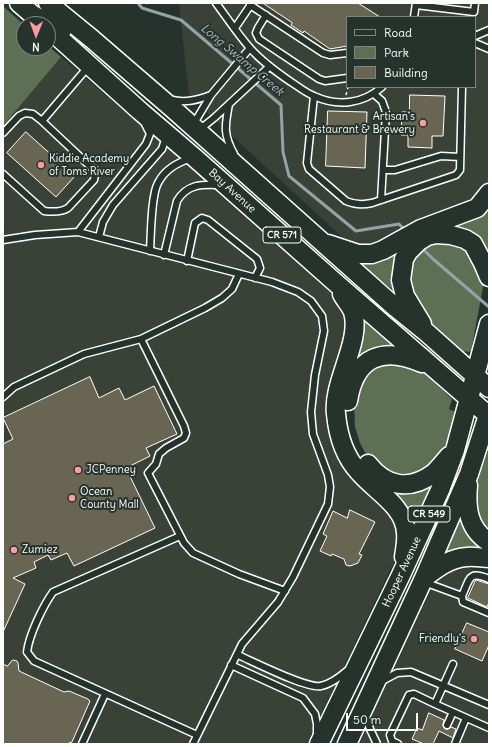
<!DOCTYPE html>
<html>
<head>
<meta charset="utf-8">
<style>
  body { margin:0 }
  #map { position:relative; width:492px; height:747px; overflow:hidden; background:#26332d; font-family:Delius,sans-serif }
  canvas { display:block }
  .frame { position:absolute; inset:0; border:4px solid #fff; pointer-events:none }
  .legend { position:absolute; left:346px; top:16px; width:130px; height:72px; box-sizing:border-box; background:#26332d; border:1px solid #7d8581; margin:0; padding:5px 7px; list-style:none; font-size:12px; color:#fff }
  .legend li { display:flex; align-items:center; gap:8px; height:20px }
  .legend b { width:20px; border:1px solid #7d8581 }
  .north { position:absolute; left:16px; top:16px; width:40px; height:40px; box-sizing:border-box; background:#26332d; border:1px solid #7d8581; border-radius:50%; rotate:181deg; font-size:11px; font-weight:700; line-height:16px; text-align:center; color:#fff }
  .north::after { content:''; display:block; margin:auto; width:14px; height:18px; background:#ff9aa2; clip-path:polygon(50% 0,100% 100%,50% 72%,0 100%) }
  .scale { position:absolute; left:346px; top:713px; width:72px; height:18px; box-sizing:border-box; border:2px solid #fff; border-top:0; padding-left:5px; font-size:12px; line-height:14px; white-space:nowrap; color:#fff; -webkit-text-stroke:3px #26332d; paint-order:stroke }
</style>
</head>
<body>
<div id="map">
<canvas width="492" height="747"></canvas>
<div class="frame"></div>
<ul class="legend">
<li><b style="height:5px;background:#26332d"></b>Road</li>
<li><b style="height:11px;background:#5d7053"></b>Park</li>
<li><b style="height:11px;background:#686652"></b>Building</li>
</ul>
<div class="north">N</div>
<div class="scale">50 m</div>
</div>
<script>
const ctx = document.querySelector('canvas').getContext('2d');
ctx.lineJoin = 'round';
function paint(path, color) { ctx.fillStyle = color; ctx.fill(path, 'evenodd'); }
function strokePath(path, color, width, dash) { ctx.strokeStyle = color; ctx.lineWidth = width; ctx.lineCap = dash ? 'butt' : 'round'; ctx.setLineDash(dash || []); ctx.stroke(path); }
function drawText(font, color, halo, rows, align = 'center') {
  ctx.font = font + ' Delius,sans-serif'; ctx.lineWidth = 4; ctx.setLineDash([]); ctx.textBaseline = 'middle'; ctx.strokeStyle = halo; ctx.fillStyle = color; for (const [text, x, y, turn = 0] of rows) {
    ctx.save(); ctx.translate(x, y); ctx.rotate((+turn || 0) * Math.PI / 180); ctx.textAlign = isNaN(turn) ? turn : align; if (halo) ctx.strokeText(text, 0, 0); ctx.fillText(text, 0, 0); ctx.restore();
  }
}
paint(new Path2D(`
  M179,3H489V186L476,202L369,246L349,242L342,237L189,96ZM347,17H475V87H347Z
  M61,57L191,168L219,194L341,299L349,330L331,412L390,509L402,545L307,744H3V126Z
  M467,567L489,576V744H359L437,577Z`), '#3a4238');
paint(new Path2D(`
  M3,6L24,25V48H48V46L61,57L3,126Z
  M488,207L489,208V261L446,230Z
  M412,240L396,291H394L352,259Z
  M435,242L463,244L484,282L471,351L469,352L465,351L464,353L419,312L407,271L419,250Z
  M363,320L404,352L355,368L360,331Z
  M417,343L437,352L459,371L457,379Z
  M383,362L421,370L452,399L449,409L455,412C452,425 442,464 430,470C423,474 405,476 397,479L367,456L360,443L355,427L354,404L365,373Z
  M489,448V537L480,529L473,494Z
  M380,483L430,487L412,535Z
  M462,511L487,549L446,553Z`), '#5d7053');
strokePath(new Path2D(`
  M138,3L142,8L181,20L281,105L283,152L289,176L356,231L399,224L405,230
  M421,247L433,259L489,307`), '#94a3aa', 3);
const building = new Path2D(`
  M263,3H358L380,17H347V46L330,49L304,31L303,33L291,25L292,23Z
  M410,95L445,96L443,136H432V148L408,147V135H401L402,112H409Z
  M328,111L367,112L365,168L326,166Z
  M26,132L75,176L56,197L7,153Z
  M90,377L99,398L119,388L125,400L154,386L177,434L146,448L150,456L126,468L155,528L74,566L67,553L51,560L48,555L34,562L36,568L13,578L25,584L3,632V444L13,439L3,418Z
  M350,510L375,522L359,554L362,555L358,563L350,566L346,565L344,559L332,554L331,556L320,551L327,536L323,534L333,511L347,518Z
  M476,580L489,584V602L487,607L468,598Z
  M467,623L489,632V645L482,661L455,649Z
  M13,660L17,661L18,663L19,671L64,692L69,691L88,699L90,701L72,742L66,744H3V664L7,666Z
  M429,713L444,720L443,725L445,729H448L451,727L456,729L453,738L439,731L433,744H424L412,739L417,728L422,730Z`);
paint(building, '#686652');
strokePath(building, '#fff', 1);
const service = new Path2D(`
  M216,3C227,18 237,33 249,47C261,61 275,71 291,82C299,87 306,93 314,96C338,107 363,104 382,87
  M250,5L323,53L330,55L347,53
  M416,5L474,12L475,3
  M266,15L258,28L256,33L259,39L319,79L325,81L347,78
  M414,17L416,3
  M235,28L252,3
  M475,36L489,30
  M475,43L489,49
  M374,94L382,101L386,112L381,200
  M314,96L307,163L309,169L346,201C355,205 363,205 372,203L456,175L460,170L462,87
  M172,100C186,103 197,100 211,95
  M229,104C225,126 223,134 234,154
  M42,121L88,67
  M193,125L211,95L250,48
  M197,126H204L214,118L269,67
  M3,133L19,116L25,113L33,114L42,121L93,169L95,175L94,180L68,208C62,212 52,212 44,211L3,174
  M383,170H395L441,156L460,157
  M78,232L146,144L150,134L144,122
  M99,237L103,222L113,205L162,149L166,137
  M3,240L35,235L78,232L272,282L298,292L311,301L322,316L324,331L315,375L311,412L313,434L328,475L330,487L328,504L293,577L278,602L242,644L193,744
  M150,251C151,235 151,195 158,183C165,169 178,162 192,158
  M164,255L177,201C187,184 202,184 219,185
  M187,261L195,223L202,218L208,220L257,259L260,268L255,278
  M239,274L232,289L222,298L205,308L141,339L184,426L186,433L184,438L166,448L159,454L156,464L148,473L184,543L193,553L239,574L285,591
  M3,397L14,387L84,354L141,339
  M180,536L53,592C43,606 29,635 27,652L34,661L197,735
  M489,579C468,570 470,579 462,596L463,602L489,613
  M424,582L462,596
  M238,655C254,662 307,689 321,686C331,684 340,677 348,670
  M453,664L435,704L489,728
  M231,665L303,698L315,714L317,724V735
  M382,681L397,673L411,672L489,705
  M365,714L370,729L377,744
  M447,725L453,712
  M82,744L105,694
  M398,744L392,741L390,735L409,695L414,694L435,704
  M455,744L466,718`);
const primary = new Path2D(`
  M19,3L41,22
  M48,3L92,39L172,108L395,307L426,332L489,388
  M33,15L62,30
  M48,28L140,111L195,158L337,284L489,416
  M328,244L358,254H372L383,250L421,229L477,208L489,193
  M342,294C345,300 351,306 353,312C362,341 332,383 336,414C338,435 344,456 359,472C375,491 405,506 406,533C407,541 405,549 404,557
  M422,324L405,296L401,280L404,259L408,252L419,241L427,236L436,234L451,235L465,239L473,244L483,263L489,277
  M348,401C355,356 383,346 422,363
  M368,464C386,487 410,491 434,473C439,468 444,462 449,456
  M468,485C466,508 468,529 489,542
  M424,578C437,568 450,558 467,557C474,556 482,558 489,558
  M319,744L400,577L440,490L455,450L489,324
  M347,744L424,578L469,474L489,412`);
strokePath(service, '#fff', 9);
strokePath(primary, '#fff', 21);
strokePath(new Path2D(`
  M346,95L348,87`), '#fff', 1.5, [3, 3]);
strokePath(service, '#26332d', 6);
strokePath(primary, '#26332d', 18);
for (const [x, y, r, color] of [
  [423,123,4,"#ff9aa2"],
  [41,165,4,"#ff9aa2"],
  [78,470,4,"#ff9aa2"],
  [72,498,4,"#ff9aa2"],
  [14,550,4,"#ff9aa2"],
  [474,639,4,"#ff9aa2"]
]) { const dot = new Path2D(); dot.arc(x, y, r, 0, 2 * Math.PI); ctx.fillStyle = color; ctx.fill(dot); strokePath(dot, '#26332d', 1.5); }
for (const [x, y, w] of [
  [282,235,38],
  [429,514,42]
]) { const box = new Path2D(); box.roundRect(x - w / 2, y - 8, w, 16, 3); ctx.fillStyle = '#26332d'; ctx.fill(box); strokePath(box, '#fff', 1); }
drawText('bold 10px', '#fff', null, [
  ["CR 571",282,235],
  ["CR 549",429,514]
]);
drawText('11px', '#fff', '#26332d', [
  ["Artisan's",415,117,"right"],
  ["Restaurant & Brewery",415,130,"right"],
  ["Kiddie Academy",49,159],
  ["of Toms River",49,172],
  ["JCPenney",86,470],
  ["Ocean",80,492],
  ["County Mall",80,505],
  ["Zumiez",22,550],
  ["Friendly's",466,639,"right"]
], 'left');
drawText('11px', '#fff', '#26332d', [
  ["Bay Avenue",232,191,42],
  ["Hooper Avenue",402,572,-65]
]);
drawText('italic 12px', '#aebabf', '#26332d', [
  ["Long Swamp Creek",242,60,40]
]);
</script>
</body>
</html>
